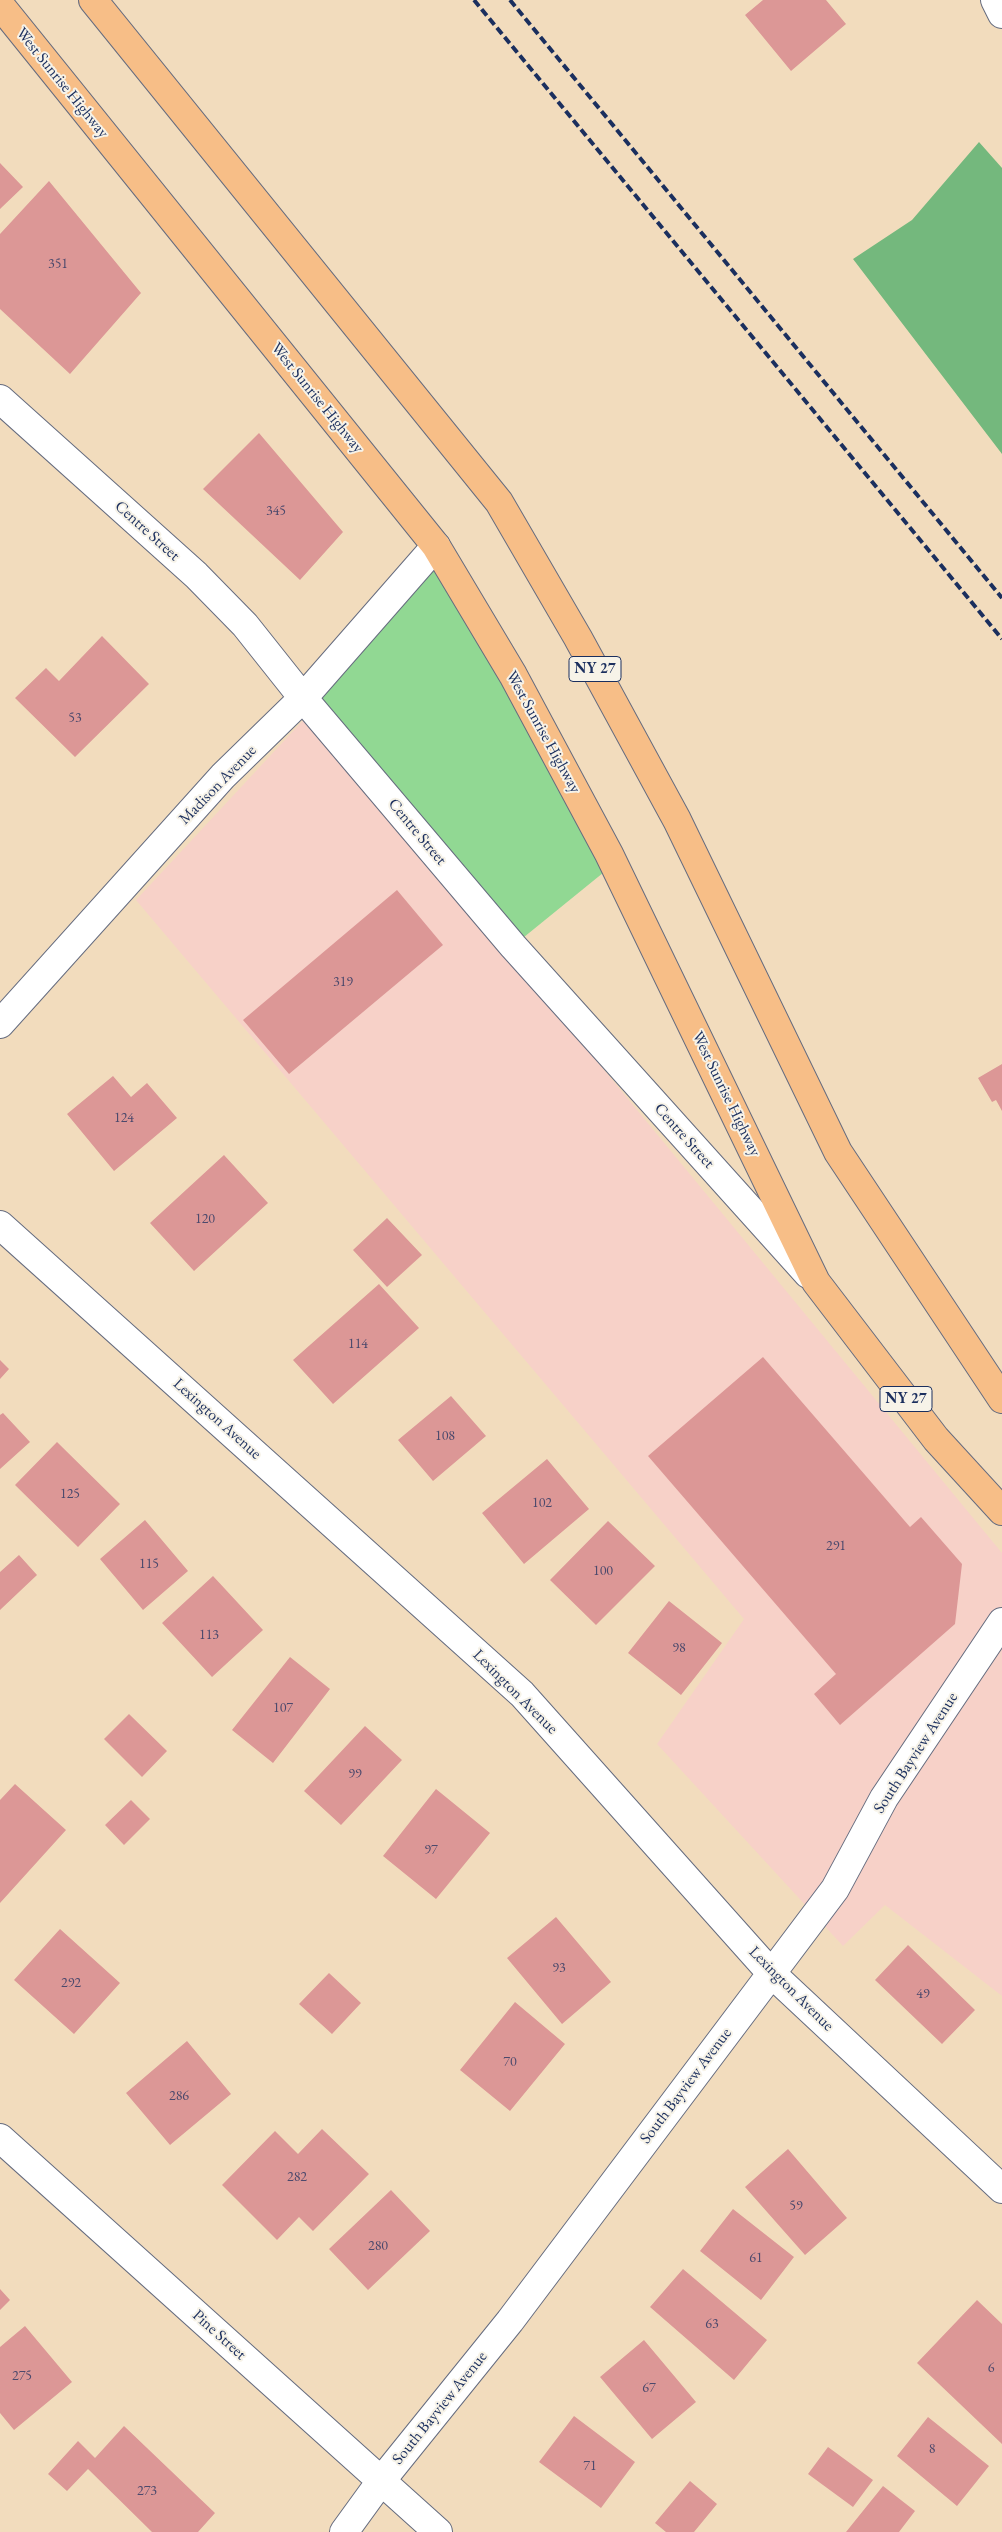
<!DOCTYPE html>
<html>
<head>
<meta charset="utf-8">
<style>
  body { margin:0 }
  canvas { display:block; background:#f2dcbd }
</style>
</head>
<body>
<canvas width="1002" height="2532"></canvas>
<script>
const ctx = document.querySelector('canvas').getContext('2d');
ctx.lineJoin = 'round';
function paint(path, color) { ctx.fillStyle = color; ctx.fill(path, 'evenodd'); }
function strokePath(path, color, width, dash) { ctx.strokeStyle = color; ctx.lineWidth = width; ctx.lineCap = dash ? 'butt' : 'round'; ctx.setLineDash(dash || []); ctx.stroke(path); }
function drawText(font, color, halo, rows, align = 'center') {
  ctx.font = font + ' "EB Garamond",serif'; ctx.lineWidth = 4; ctx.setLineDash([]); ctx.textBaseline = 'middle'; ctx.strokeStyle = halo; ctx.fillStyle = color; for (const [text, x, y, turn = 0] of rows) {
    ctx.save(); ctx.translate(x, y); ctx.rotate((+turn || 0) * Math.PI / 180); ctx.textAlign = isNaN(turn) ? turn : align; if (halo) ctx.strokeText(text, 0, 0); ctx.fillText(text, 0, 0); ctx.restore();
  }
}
paint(new Path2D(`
  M310,713L1002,1553V1996L885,1905L843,1946L657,1744L744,1619L136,900Z`), '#f7d1c8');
paint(new Path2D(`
  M436,546L614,864L513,946L307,702Z`), '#91d893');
paint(new Path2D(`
  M979,142L1002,168V454L853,259L912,220Z`), '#74b87d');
paint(new Path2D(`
  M763,0H826L846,24L791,71L745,15Z
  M0,163L23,187L0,209Z
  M49,181L141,293L70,374L0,309V234Z
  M259,433L343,532L300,580L203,489Z
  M102,636L149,684L75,757L15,698L46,668L59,681Z
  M397,890L443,945L289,1074L243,1020Z
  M1002,1064V1111L996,1100L992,1102L978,1078Z
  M113,1076L131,1097L147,1083L177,1118L114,1171L67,1114Z
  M224,1155L268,1203L194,1271L150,1223Z
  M387,1218L422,1255L387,1287L353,1250Z
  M379,1284L419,1328L333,1404L293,1360Z
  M763,1357L910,1527L921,1517L962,1564L955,1624L840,1725L814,1694L836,1674L648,1456Z
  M0,1360L9,1369L0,1379Z
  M451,1396L486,1436L433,1481L398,1440Z
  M3,1413L30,1442L0,1469V1415Z
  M57,1442L120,1504L78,1547L15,1485Z
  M547,1459L589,1509L524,1564L482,1513Z
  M145,1520L188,1571L143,1610L100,1559Z
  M608,1521L655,1566L596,1625L550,1580Z
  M19,1555L37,1575L0,1610V1572Z
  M213,1576L263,1630L212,1677L162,1623Z
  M669,1601L722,1643L681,1695L628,1653Z
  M290,1657L330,1689L273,1763L232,1730Z
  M129,1714L167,1751L142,1777L104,1739Z
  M365,1726L402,1760L341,1825L304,1791Z
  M15,1784L66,1830L0,1903V1800Z
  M436,1789L490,1833L436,1899L383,1856Z
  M131,1800L150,1819L124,1845L105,1825Z
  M556,1917L611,1982L562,2024L507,1958Z
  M60,1929L120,1983L74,2034L14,1980Z
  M908,1945L975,2010L942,2044L875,1980Z
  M329,1973L361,2003L332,2034L299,2004Z
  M515,2002L565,2044L510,2111L460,2070Z
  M187,2041L231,2094L170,2145L126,2093Z
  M322,2129L369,2174L313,2231L299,2217L277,2240L222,2185L275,2131L298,2154Z
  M788,2149L847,2218L805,2255L745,2187Z
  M391,2190L430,2231L368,2290L329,2249Z
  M733,2209L794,2257L761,2300L700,2251Z
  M683,2269L767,2340L734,2380L650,2307Z
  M0,2289L10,2300L0,2310Z
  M977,2300L1002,2324V2444L917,2363Z
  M25,2326L72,2382L14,2430L0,2413V2347Z
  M644,2340L696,2402L652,2439L600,2377Z
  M574,2416L635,2462L601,2508L539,2462Z
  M928,2417L989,2466L957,2506L897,2456Z
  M124,2426L215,2513L198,2532H152L88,2469L67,2491L48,2474L78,2441L95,2458Z
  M828,2447L873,2480L853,2507L808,2474Z
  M690,2481L717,2504L694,2532H666L655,2523Z
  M883,2486L915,2511L899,2532H846Z`), '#dc9796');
const street = new Path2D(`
  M995,0L1002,14
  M0,399L196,575L245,625L303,698L513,946L808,1274
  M0,1024L223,776L303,698L436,546
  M0,1225L522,1694L771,1973L1002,2189
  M0,2138L438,2532
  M344,2532L381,2481L510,2321L835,1889L884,1798L1002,1622`);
const highway = new Path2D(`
  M93,0L499,502L578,638L677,820L838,1152L1002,1399
  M0,5L436,546L513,675L609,854L816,1282L936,1439L1002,1511`);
strokePath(street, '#666c7f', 30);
strokePath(highway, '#666c7f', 30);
strokePath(street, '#fff', 28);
strokePath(highway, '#f7be87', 28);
strokePath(new Path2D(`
  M474,0L1002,639
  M510,0L1002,598`), '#1b2f5e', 4, [8, 4]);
drawText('14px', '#4b496c', null, [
  ["351",58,264],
  ["345",276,511],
  ["53",75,718],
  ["319",343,982],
  ["124",124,1118],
  ["120",205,1219],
  ["114",358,1344],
  ["108",445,1436],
  ["125",70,1494],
  ["102",542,1503],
  ["291",836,1546],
  ["115",149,1564],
  ["100",603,1571],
  ["113",209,1635],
  ["98",679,1648],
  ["107",283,1708],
  ["99",355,1774],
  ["97",431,1850],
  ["93",559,1968],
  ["292",71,1983],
  ["49",923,1994],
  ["70",510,2062],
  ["286",179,2096],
  ["282",297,2177],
  ["59",796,2206],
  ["280",378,2246],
  ["61",756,2258],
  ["63",712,2324],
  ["6",991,2368],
  ["275",22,2376],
  ["67",649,2388],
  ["8",932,2449],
  ["71",590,2466],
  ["273",147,2491]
]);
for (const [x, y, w] of [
  [595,669,52],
  [906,1399,52]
]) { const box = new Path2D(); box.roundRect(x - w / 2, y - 12.5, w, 25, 4); ctx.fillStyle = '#f7f3e8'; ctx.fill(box); strokePath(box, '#1b2f5e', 1); }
drawText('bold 15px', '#1b2f5e', null, [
  ["NY 27",595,669],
  ["NY 27",906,1399]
]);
drawText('16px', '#1b2f5e', '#f7f3e8', [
  ["West Sunrise Highway",62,83,51],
  ["West Sunrise Highway",317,398,51],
  ["Centre Street",147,531,42],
  ["West Sunrise Highway",543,732,61],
  ["Madison Avenue",218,785,-46],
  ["Centre Street",417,832,50],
  ["West Sunrise Highway",726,1094,64],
  ["Centre Street",684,1136,48],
  ["Lexington Avenue",217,1419,42],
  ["Lexington Avenue",515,1692,45],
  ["South Bayview Avenue",916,1753,-57],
  ["Lexington Avenue",791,1989,45],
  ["South Bayview Avenue",686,2086,-53],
  ["Pine Street",219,2335,42],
  ["South Bayview Avenue",440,2408,-51]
]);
</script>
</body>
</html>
